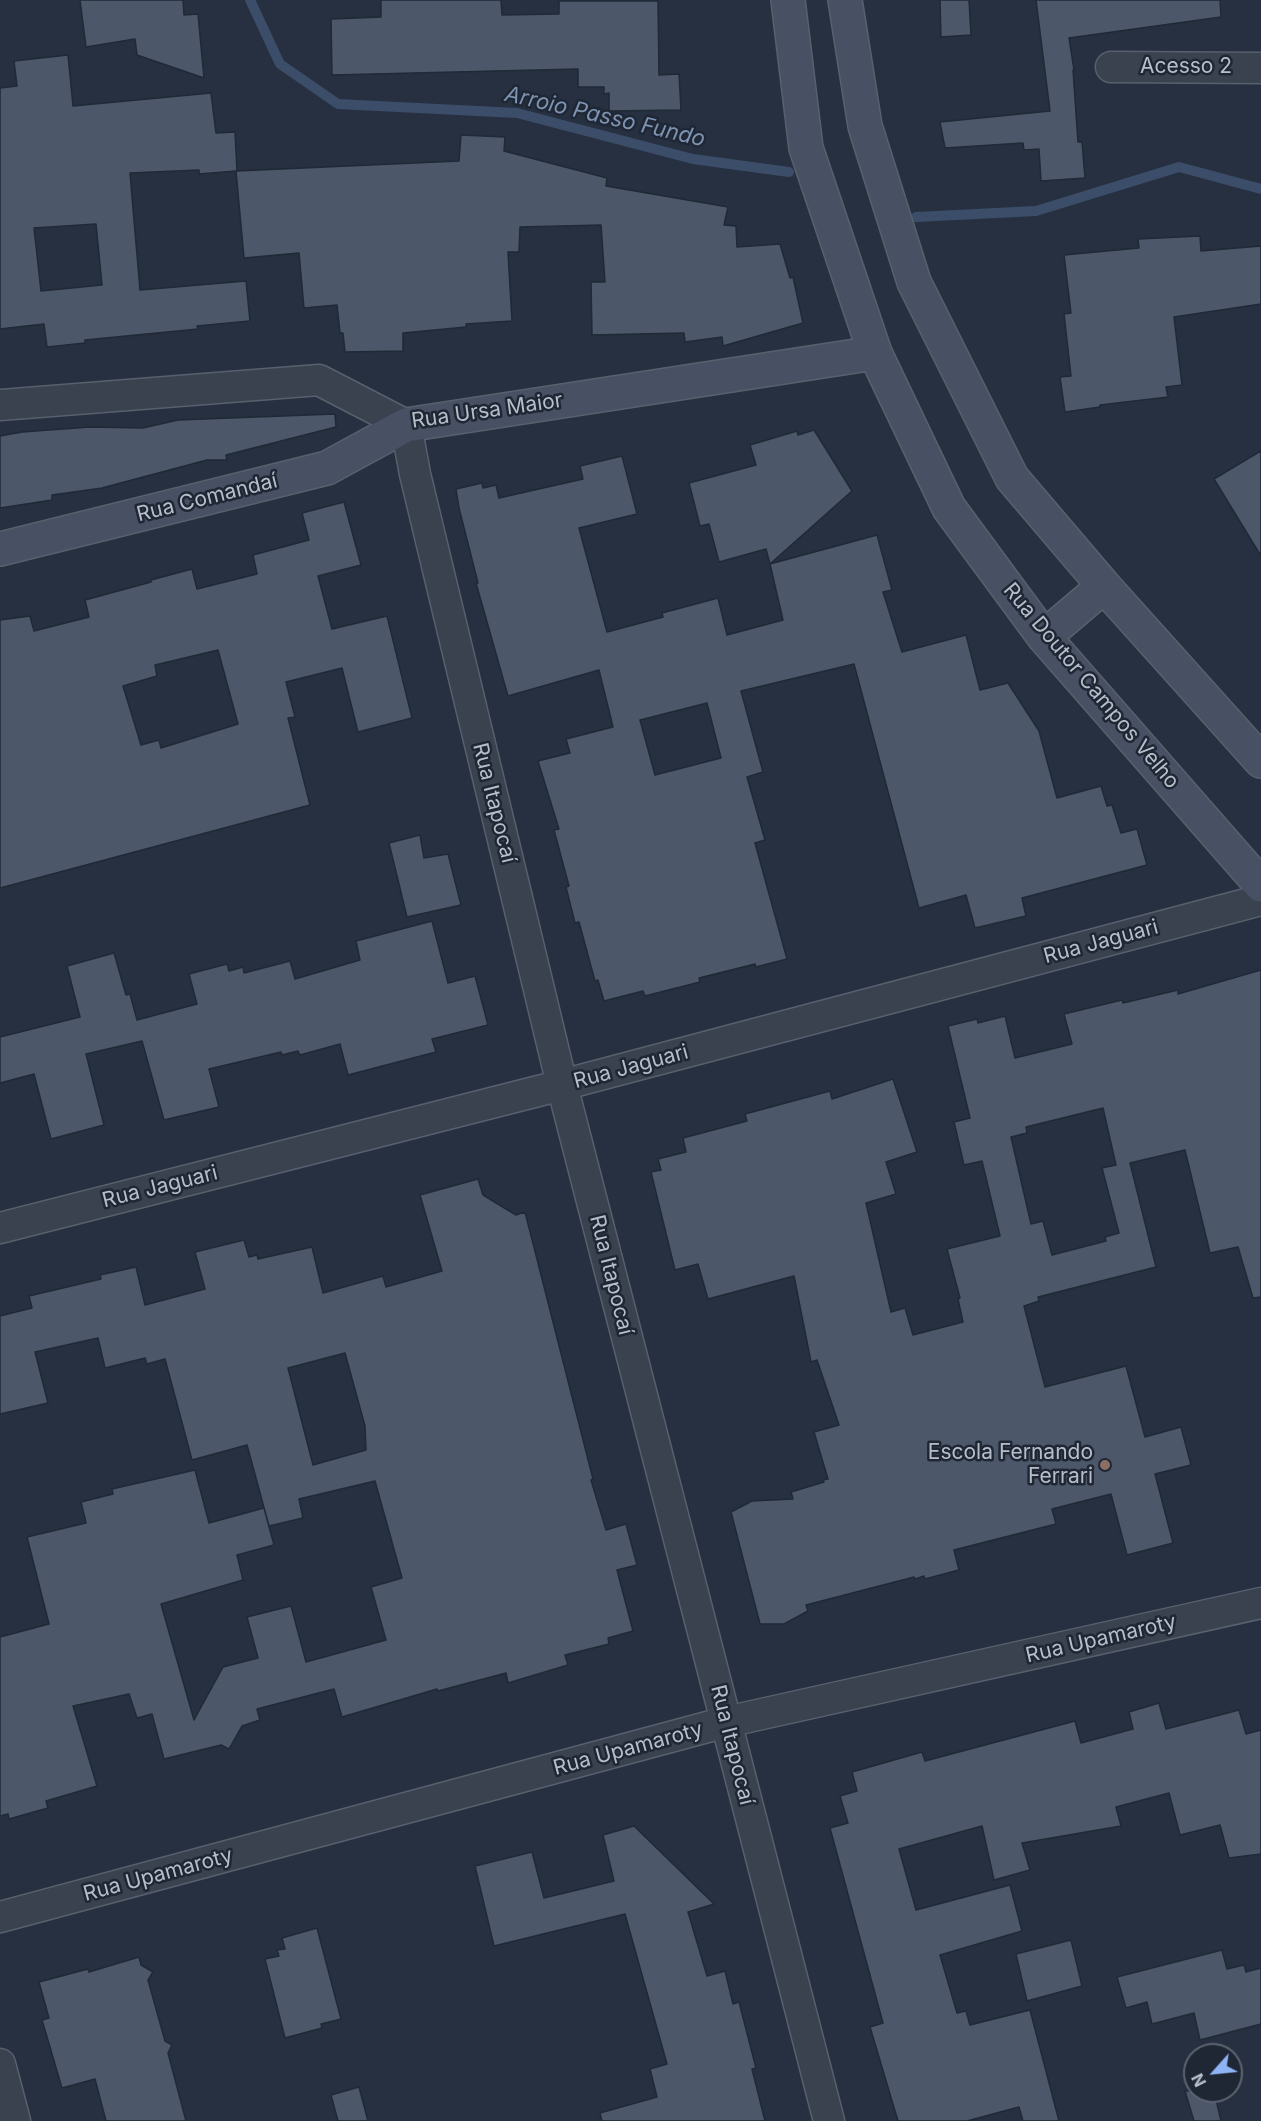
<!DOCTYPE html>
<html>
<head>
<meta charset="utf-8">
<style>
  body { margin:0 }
  #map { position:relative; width:1261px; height:2121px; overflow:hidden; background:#263040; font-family:Inter,sans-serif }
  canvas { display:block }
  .north { position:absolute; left:1183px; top:2043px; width:60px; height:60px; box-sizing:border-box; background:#1f2735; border:2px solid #5c6371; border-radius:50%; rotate:243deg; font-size:16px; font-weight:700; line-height:24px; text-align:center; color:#b7beca }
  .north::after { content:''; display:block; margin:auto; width:21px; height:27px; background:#8fb4f6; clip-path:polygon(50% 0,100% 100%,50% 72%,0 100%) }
</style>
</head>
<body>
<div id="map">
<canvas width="1261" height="2121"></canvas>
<div class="north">N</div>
</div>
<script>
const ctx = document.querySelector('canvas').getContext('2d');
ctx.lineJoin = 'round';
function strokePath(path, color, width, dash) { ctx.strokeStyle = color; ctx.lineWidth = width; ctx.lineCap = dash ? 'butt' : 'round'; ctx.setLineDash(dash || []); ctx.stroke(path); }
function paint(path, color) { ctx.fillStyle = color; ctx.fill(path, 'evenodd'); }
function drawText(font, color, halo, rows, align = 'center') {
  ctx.font = font + ' Inter,sans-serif'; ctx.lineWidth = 5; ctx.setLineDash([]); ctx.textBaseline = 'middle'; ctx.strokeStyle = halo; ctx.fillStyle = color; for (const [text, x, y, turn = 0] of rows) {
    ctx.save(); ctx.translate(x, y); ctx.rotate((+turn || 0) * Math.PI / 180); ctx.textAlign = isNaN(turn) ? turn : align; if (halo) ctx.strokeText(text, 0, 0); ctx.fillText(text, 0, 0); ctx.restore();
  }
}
strokePath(new Path2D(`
  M250,0L280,64L338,104L517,113L693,159L789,172
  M916,217L1036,211L1179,167L1261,189`), '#3c4d69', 10);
const building = new Path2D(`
  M80,0H183L184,15L198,14L204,78L137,55L135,39L86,47Z
  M381,0H501L502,15L559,14V1H658L659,75L679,74L681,110L609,111V93L604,94V87H578V69L332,75L331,19L381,17Z
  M940,0H969L971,35L941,37Z
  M1036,0H1220L1221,17L1069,38L1074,70H1073L1078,142H1082L1085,178L1041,181L1039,149L1024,150L1023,143L945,148L940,122L1050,111Z
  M68,55L73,106L211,93L216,133L235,132L237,171L459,161L461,135L505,137L504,151L607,178L606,186L728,207L724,225L736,226L737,247L780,244L790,278L793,277L803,323L723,346L722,337L685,342L684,333L592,335L591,282H605L601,225L520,227L519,252H508L512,321L466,324V327L403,333V351L345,352L343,333H340L337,305L304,308L299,253L244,258L236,171L199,174V170L130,173L140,290L246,281L250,321L197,326L198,329L85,340V343L47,347L44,324L0,329V88L17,86L14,61ZM96,224L102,285L41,291L34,228Z
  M1200,236L1201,251L1261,246V304L1174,317L1182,385L1166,387L1168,397L1100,405V407L1065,412L1060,377L1071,376L1064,314L1071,313L1064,255L1139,248L1138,239Z
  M335,414L336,427L226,455L227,460H207L102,488L52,495V500L0,508V436L22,432L90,427L143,428L178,420Z
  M814,430L852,491L770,564L766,549L719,562L709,524L700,526L689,483L756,465L750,445L797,431L798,435Z
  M1261,451V556L1214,479Z
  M622,456L637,514L579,528L607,632L663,617L662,613L718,598L727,635L783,620L770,564L877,535L892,590L883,592L902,652L966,635L980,690L1008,683L1039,731L1057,798L1101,786L1107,806L1112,805L1121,833L1137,829L1147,865L1022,898L1026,916L975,928L966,895L919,908L854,664L741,691L763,772L747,777L765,840L755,843L787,959L756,967L755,964L699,978L700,982L645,996L643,991L604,1001L598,980L595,981L579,922L575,923L566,887L569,886L554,830L559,829L538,761L570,753L566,739L613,727L599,670L508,696L476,583H478L459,508L456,489L482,483L483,488L496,485L499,498L583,479L580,466ZM707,703L721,758L655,775L640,720Z
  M344,502L361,565L318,576L332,629L387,616L412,718L358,732L342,668L286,682L295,717L288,718L310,805L0,888V620L30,616L34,631L89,617L85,600L151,582V580L192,569L197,589L257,574L253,555L309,540L302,513ZM218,650L238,724L161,748L159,740L141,745L123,686L157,676L155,665Z
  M420,835L424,858L448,854L461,905L407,917L389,843Z
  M432,921L448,983L475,976L488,1025L432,1039L436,1052L348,1075L340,1044L300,1055L298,1051L282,1055L281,1052L209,1069L219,1107L164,1120L142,1041L86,1054L104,1125L51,1139L34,1074L0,1083V1037L80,1017L67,966L114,953L126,995L130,994L137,1020L197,1004L189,974L227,964L229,971L243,967L244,973L290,961L295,979L360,960L356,941Z
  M1261,970V1297L1253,1298L1238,1247L1210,1253L1185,1150L1130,1163L1156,1267L1038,1297L1039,1301L1024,1306L1045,1387L1126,1366L1145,1437L1181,1427L1191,1465L1155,1474L1173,1543L1127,1555L1111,1494L1052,1509L1056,1524L954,1550L959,1570L925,1579L924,1576L915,1579L914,1577L806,1605L808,1611L784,1624H760L731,1512L752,1501L793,1499L791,1492L824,1482L823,1480L828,1479L814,1432L839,1425L817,1360L811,1362L794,1276L708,1299L698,1264L675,1270L651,1172L661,1170L658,1159L686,1152L683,1138L747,1121L745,1114L830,1091L832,1099L893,1079L917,1152L886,1162L896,1194L866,1203L891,1312L905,1308L913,1335L963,1322L958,1299L960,1298L947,1249L1000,1236L982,1161L964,1165L954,1122L970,1118L948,1026L977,1019L978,1023L1005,1016L1015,1058L1072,1044L1064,1014L1122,1000L1123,1003L1178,990V994ZM1103,1108L1116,1165L1102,1168L1119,1233L1105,1237L1106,1241L1052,1255L1043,1221L1031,1224L1011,1137L1027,1133L1026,1127Z
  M478,1179L483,1195L516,1215L525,1212L593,1479L591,1480L606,1530L626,1524L637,1565L617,1570L633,1631L608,1638L609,1644L565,1655L568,1665L508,1683L506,1673L438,1691L437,1689L342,1717L334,1689L257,1709L260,1720L242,1726L229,1749L221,1745L164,1759L152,1714L137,1718L129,1694L73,1706L97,1786L46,1801L48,1808L9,1819L8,1814L0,1816V1637L49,1624L27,1537L86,1523L81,1502L113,1494L112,1489L195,1470L209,1523L264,1508L274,1545L237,1555L243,1580L161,1604L194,1720L223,1667L258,1658L247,1617L291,1606L306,1662L386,1640L371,1587L402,1578L375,1481L299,1499L303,1518L269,1526L247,1445L192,1460L165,1359L147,1364L145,1358L105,1368L98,1338L35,1352L48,1403L0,1414V1316L32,1308L29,1296L101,1279L100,1275L136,1267L145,1305L205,1289L195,1252L244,1240L249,1257L257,1255L258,1259L312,1247L323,1293L383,1276L386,1287L442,1271L420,1195ZM345,1353L365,1426L366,1450L313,1465L288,1368Z
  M1159,1703L1166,1729L1239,1710L1246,1734L1261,1730V1854L1229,1858L1220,1825L1180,1835L1169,1793L1116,1807L1121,1826L1022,1843L1030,1870L994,1880L982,1826L899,1849L916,1910L1010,1885L1022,1931L940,1955L957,2013L966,2011L970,2025L1030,2010L1059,2121H1023L1019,2107L967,2121H898L870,2027L883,2023L830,1828L848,1823L840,1796L857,1791L852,1772L922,1752L925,1761L1075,1721L1081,1743L1133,1729L1129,1712Z
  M634,1826L714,1904L688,1912L707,1976L725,1971L733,2004L739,2002L756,2068L752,2069L765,2121H602L600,2113L657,2097L650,2069L667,2064L625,1914L494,1946L475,1866L532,1852L544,1898L614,1881L603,1835Z
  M317,1928L341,2019L321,2024L322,2028L285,2038L265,1959L279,1956L277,1950L285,1949L282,1938Z
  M1071,1940L1082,1986L1027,2001L1016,1954Z
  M1222,1950L1227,1969L1244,1965L1246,1972L1261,1968V2024L1200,2040L1194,2013L1152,2024L1147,2002L1126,2008L1117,1977Z
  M139,1957L141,1965L153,1972L148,1980L165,2041L172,2045L168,2053L186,2121H106L95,2079L62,2088L42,2020L49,2018L39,1982L88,1969L89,1972Z
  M359,2087L368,2121H338L331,2095Z
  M1185,2091H1214L1221,2121H1194Z`);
paint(building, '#4c5769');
strokePath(building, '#212937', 1.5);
const street = new Path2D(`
  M1111,67L1261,68
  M0,405L319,380L406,425L415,474L562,1085L829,2121
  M0,1228L562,1085L1261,900
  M0,1917L726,1722L1261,1603
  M0,2064L15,2121`);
const secondary = new Path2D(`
  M788,0L806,148L875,353L949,508L1044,637L1261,885
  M845,0L865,126L914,282L1012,478L1104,586L1261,761
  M0,549L327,468L406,425L875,353
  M1044,637L1104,586`);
strokePath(street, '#58606d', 33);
strokePath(secondary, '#58606d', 36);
strokePath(street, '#3a4250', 30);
strokePath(secondary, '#485163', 33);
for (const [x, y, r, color] of [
  [1105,1465,6,"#8d6e63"]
]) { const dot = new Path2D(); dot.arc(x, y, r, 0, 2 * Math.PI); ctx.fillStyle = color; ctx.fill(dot); strokePath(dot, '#1f2735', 2); }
drawText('21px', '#b7beca', '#1f2735', [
  ["Acesso 2",1186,67],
  ["Rua Ursa Maior",487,411,-8],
  ["Rua Comandaí",207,498,-14],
  ["Rua Doutor Campos Velho",1091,686,50],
  ["Rua Itapocaí",494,803,76],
  ["Rua Jaguari",1101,942,-15],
  ["Rua Jaguari",631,1067,-15],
  ["Rua Jaguari",160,1187,-14],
  ["Rua Itapocaí",611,1275,76],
  ["Rua Upamaroty",1101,1639,-13],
  ["Rua Itapocaí",732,1745,76],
  ["Rua Upamaroty",628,1749,-15],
  ["Rua Upamaroty",158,1875,-15]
]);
drawText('21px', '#b7beca', '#1f2735', [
  ["Escola Fernando",1093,1453],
  ["Ferrari",1093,1477]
], 'right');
drawText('italic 22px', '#7e93b2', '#1f2735', [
  ["Arroio Passo Fundo",605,117,13]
]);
</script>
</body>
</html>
